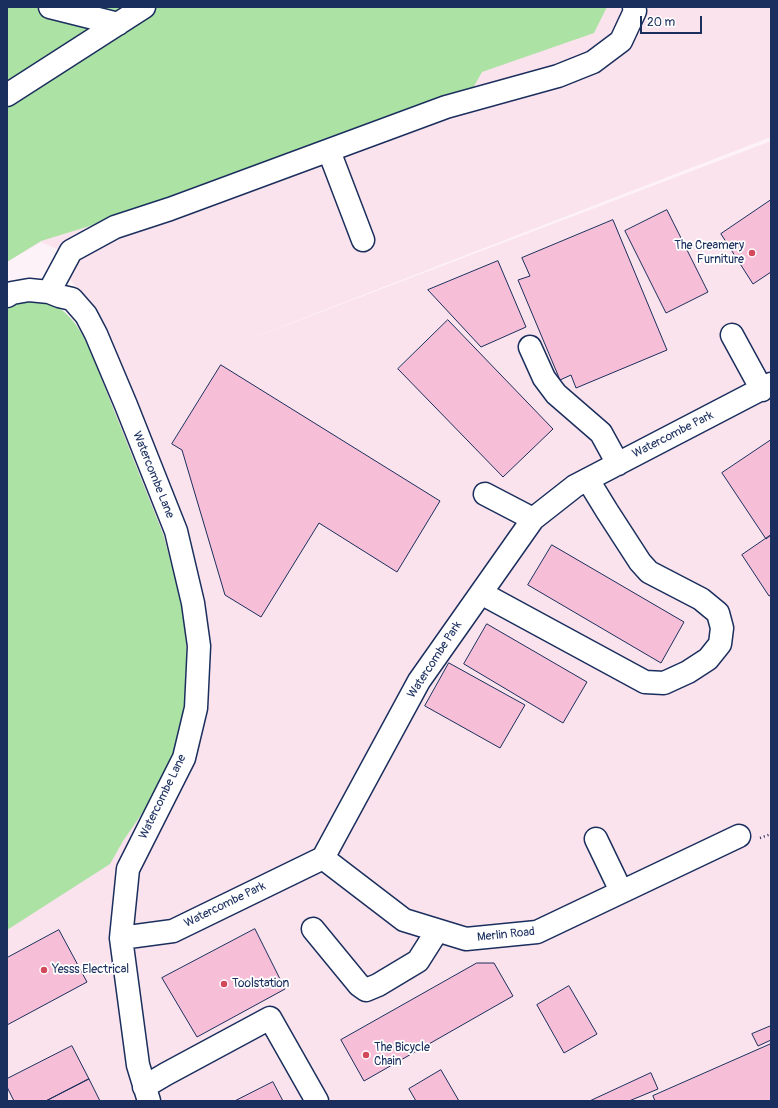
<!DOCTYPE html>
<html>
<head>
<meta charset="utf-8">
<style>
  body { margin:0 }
  #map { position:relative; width:778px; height:1108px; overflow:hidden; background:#fdf2f7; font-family:Pangolin,sans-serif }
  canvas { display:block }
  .frame { position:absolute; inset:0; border:8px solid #1b2f5e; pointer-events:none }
  .scale { position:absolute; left:640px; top:16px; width:62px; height:18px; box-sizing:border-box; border:2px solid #1b2f5e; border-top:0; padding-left:5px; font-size:12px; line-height:14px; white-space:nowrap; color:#1b2f5e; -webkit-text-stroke:3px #fff; paint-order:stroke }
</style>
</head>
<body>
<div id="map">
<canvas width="778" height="1108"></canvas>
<div class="frame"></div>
<div class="scale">20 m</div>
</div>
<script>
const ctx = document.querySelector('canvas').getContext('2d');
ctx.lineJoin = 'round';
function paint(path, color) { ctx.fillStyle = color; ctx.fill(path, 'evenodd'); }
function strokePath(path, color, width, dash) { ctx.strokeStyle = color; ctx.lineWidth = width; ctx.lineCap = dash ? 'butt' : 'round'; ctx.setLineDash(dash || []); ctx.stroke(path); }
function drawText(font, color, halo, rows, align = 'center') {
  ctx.font = font + ' Pangolin,sans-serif'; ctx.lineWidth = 3.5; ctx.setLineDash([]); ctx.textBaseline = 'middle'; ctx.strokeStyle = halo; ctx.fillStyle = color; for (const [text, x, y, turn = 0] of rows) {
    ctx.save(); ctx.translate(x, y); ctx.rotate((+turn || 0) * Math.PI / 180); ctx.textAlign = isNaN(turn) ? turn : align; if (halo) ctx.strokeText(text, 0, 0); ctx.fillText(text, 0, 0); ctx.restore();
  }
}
paint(new Path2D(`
  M7,7H771V137L226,348L771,141V1101H7V338L88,345L108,393L130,384L104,321L61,268L59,260V250L41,242L7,262Z`), '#fbe3ed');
paint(new Path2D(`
  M7,7H607L594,33L482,72L473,88L106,221L41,241L7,262Z
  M20,300C26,300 33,299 39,300C64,304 77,324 88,345L163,534L184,610L188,675L176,764L123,841L110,864L7,930V306Z`), '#ace2a4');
const building = new Path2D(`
  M771,200V272L753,284L721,234Z
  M667,210L708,292L666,313L625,231Z
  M613,220L667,350L576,388L571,375L560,380L518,280L530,276L522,258Z
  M498,261L526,327L481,347L428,290Z
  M448,320L553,429L503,477L398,369Z
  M221,365L440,501L397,572L319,523L261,617L225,595L182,450L172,444Z
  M771,440V535L766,539L722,473Z
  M771,535V595L769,596L742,555Z
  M552,545L684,622L661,663L528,585Z
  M487,624L587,682L563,723L464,664Z
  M449,663L525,705L500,748L425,706Z
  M255,929L285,989L197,1037L162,978Z
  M59,930L87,982L7,1025V958Z
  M477,963H494L513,996L364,1081L341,1040Z
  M569,986L597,1034L564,1053L537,1005Z
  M771,1026V1040L758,1046L752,1034Z
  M771,1044V1101H655L653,1096Z
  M72,1046L89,1079L46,1101H14L7,1087V1079Z
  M441,1070L459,1101H416L409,1089Z
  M651,1073L658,1089L629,1101H590Z
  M89,1079L100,1101H46Z
  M273,1082L283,1101H235Z`);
paint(building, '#f7bfd7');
strokePath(building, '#1b2f5e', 1);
const minor = new Path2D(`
  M50,7L118,24
  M7,95L144,7
  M329,151L363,240
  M49,292L71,251L115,227L170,209L446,107L558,76L593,62L621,41L635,11L634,7
  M7,296L12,293L29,290L49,292L59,296L72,299L86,315L96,334L126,405L176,531L193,603L199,646L196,708L184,758L128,869L121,938L138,1065L149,1101
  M732,335L762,390
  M530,347L544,378L556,394L601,433L618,464
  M485,494L533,519
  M481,593L645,682L664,683L688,672L708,659L720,644L722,628L718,613L701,599L649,572L640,562L607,511L588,480
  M596,839L621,891
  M323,858L404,920L466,939L537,932L739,836
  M313,929L359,985L366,990L378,985L418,961L437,931
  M121,938L173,931L323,858L419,681L533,519L575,486L771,384
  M144,1087L166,1074L270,1018L317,1101`);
strokePath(minor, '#1b2f5e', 25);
strokePath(new Path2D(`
  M760,838L771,834`), '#1b2f5e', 2.5, [1, 3]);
strokePath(minor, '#fff', 22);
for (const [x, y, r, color] of [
  [752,253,4,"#d1495b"],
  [44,970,4,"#d1495b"],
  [224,984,4,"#d1495b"],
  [366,1055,4,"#d1495b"]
]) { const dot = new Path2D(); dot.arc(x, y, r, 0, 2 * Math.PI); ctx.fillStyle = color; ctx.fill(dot); strokePath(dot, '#fff', 1.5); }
drawText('12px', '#1b2f5e', '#fff', [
  ["The Creamery",744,246,"right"],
  ["Furniture",744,260,"right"],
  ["Yesss Electrical",52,970],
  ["Toolstation",232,984],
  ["The Bicycle",374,1048],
  ["Chain",374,1062]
], 'left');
drawText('12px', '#1b2f5e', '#fff', [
  ["Watercombe Park",673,435,-27],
  ["Watercombe Lane",153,475,68],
  ["Watercombe Park",435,660,-57],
  ["Watercombe Lane",163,797,-64],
  ["Watercombe Park",225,905,-26],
  ["Merlin Road",506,935,-6]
]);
</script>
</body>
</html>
